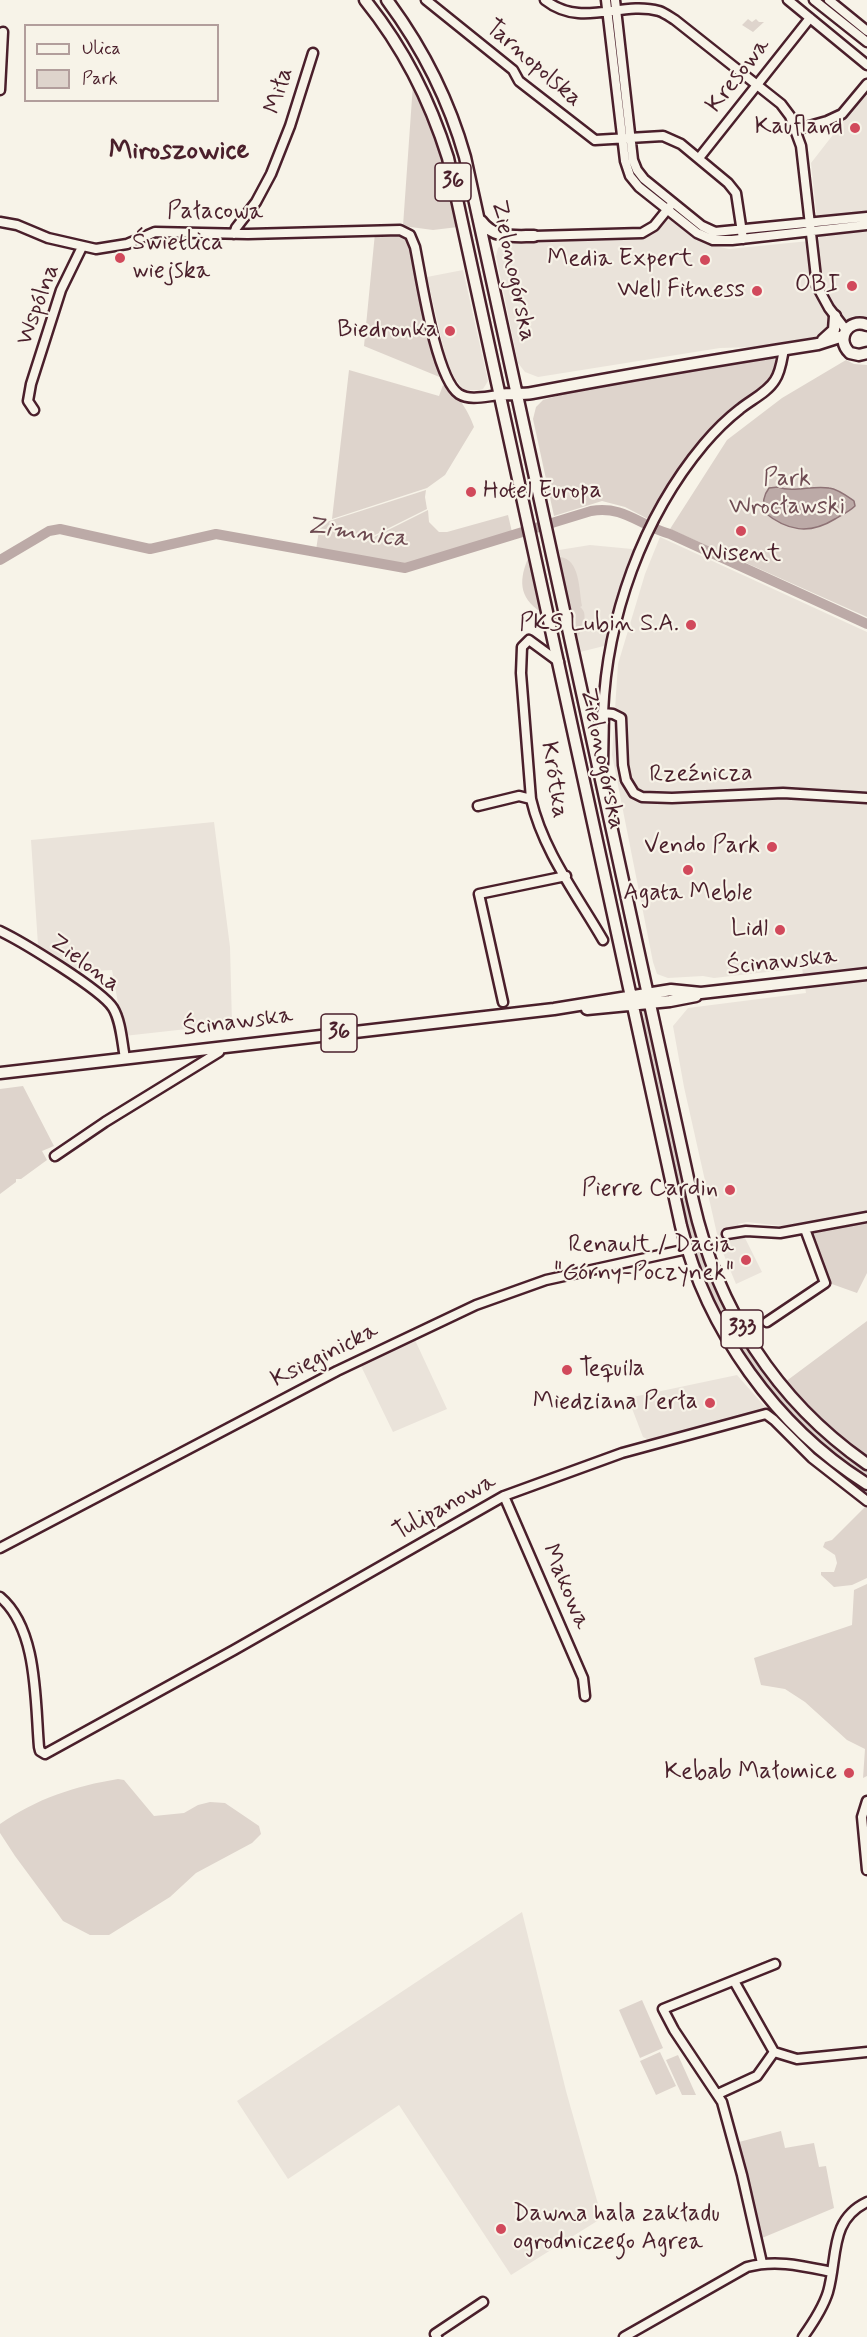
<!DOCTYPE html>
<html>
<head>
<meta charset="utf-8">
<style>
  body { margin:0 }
  #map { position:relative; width:867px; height:2337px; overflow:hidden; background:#f7f3e8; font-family:Mynerve,sans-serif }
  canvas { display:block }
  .legend { position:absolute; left:24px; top:24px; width:195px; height:78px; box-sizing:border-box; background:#f7f3e8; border:2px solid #b29e9c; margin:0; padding:8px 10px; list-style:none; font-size:18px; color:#4a1f2b }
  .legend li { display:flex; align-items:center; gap:12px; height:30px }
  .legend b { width:30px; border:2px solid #b29e9c }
</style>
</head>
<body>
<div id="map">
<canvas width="867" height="2337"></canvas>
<ul class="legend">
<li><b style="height:8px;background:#f7f3e8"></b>Ulica</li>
<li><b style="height:16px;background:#ded4cc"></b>Park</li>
</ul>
</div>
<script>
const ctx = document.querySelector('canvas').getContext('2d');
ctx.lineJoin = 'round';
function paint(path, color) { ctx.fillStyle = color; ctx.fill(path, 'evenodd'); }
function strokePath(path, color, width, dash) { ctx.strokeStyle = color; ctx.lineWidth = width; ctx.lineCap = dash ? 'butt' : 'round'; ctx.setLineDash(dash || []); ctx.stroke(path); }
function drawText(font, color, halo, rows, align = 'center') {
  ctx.font = font + ' Mynerve,sans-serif'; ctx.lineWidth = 4.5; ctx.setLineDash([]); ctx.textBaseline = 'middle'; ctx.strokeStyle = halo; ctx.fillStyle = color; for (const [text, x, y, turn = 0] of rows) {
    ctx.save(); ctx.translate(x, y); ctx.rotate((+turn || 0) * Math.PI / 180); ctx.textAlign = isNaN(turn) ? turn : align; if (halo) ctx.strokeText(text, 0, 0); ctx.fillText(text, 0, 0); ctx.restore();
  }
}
paint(new Path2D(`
  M867,91V320L852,316L840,333L754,347L720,348L538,377L525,372L518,363L496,256L498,248L504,243L643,239L658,231L668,219L672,220L693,238L711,245L729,249L819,240L811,163Z
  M463,270L488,381L483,389L479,390H464L455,379L446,359L427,277Z
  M660,537L867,632V1212L782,1226L747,1222L738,1224L762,1272L736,1284L719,1243L684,1087L673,1026L688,1008L806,993L802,968L714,978L703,976L668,978L657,974L653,962L612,755L618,664L645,574Z
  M590,545L632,549L636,552L608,645L580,652L559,550Z
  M214,822L230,947L232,1024L124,1036L112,970L79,972L38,945L31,840Z
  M415,1340L447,1409L393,1432L361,1366Z
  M737,1375L766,1408L649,1440L643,1437L628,1398Z
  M522,1912L566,2091L602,2218L511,2275L399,2105L288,2179L237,2101Z`), '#eae3da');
paint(new Path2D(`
  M748,19L752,22L756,19L759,22H764L753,32L742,25Z
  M413,84L437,139L458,227L433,230L403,226Z
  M375,233H397L405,235L412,245L442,378L364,346Z
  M773,358L777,362C776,390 725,418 705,436C681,457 666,493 650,520L625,507L602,501L554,516L533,419L536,407L543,400L585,388Z
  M846,360L854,364L867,365V617L670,529L727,440L782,398Z
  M349,370L439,396L443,385C456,390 470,414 474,427L445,475L427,488L332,519Z
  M426,490L425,497L427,509L373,536L370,544L374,537L428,510L429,522L439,532H447L508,515L512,532L406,565L393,564L368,557L316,550L320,524Z
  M529,556L542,612H541C518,597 519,579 529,556Z
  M560,557C580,559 579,590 582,606L580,607C589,613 583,629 577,638L559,560Z
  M643,1010L646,1011L701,1247L721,1297L747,1345L867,1468V1476L818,1443L777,1401L748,1365L715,1307L690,1247L647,1049Z
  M23,1086L54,1146L42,1151L47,1160L21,1179H16V1182L0,1194V1089Z
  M867,1220V1273L857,1293L829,1283L812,1237L813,1231Z
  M867,1321V1457C836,1436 810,1410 785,1382Z
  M867,1505V1578L852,1585L834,1587L821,1575V1572H834L837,1563L835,1555L823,1547L825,1542L832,1540Z
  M867,1584V1776L863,1778L865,1749L847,1740L805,1702L785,1689L761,1685L754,1658L852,1625L854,1590Z
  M118,1779L124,1780L154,1816L184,1813L198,1805L210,1802L225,1803L259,1826L261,1834L252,1843L196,1873L170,1897L109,1935H90L63,1921L15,1856L0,1833V1824C36,1799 75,1786 118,1779Z
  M642,2000L663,2048L640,2058L619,2010Z
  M660,2052L676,2086L656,2095L640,2061Z
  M678,2055L696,2095H682L666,2060Z
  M781,2131L785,2148L814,2143L819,2167L826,2166L834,2208L762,2238L739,2142Z`), '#ded4cc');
const water = new Path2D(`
  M778,487C794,493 812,485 829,488C838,489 847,496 854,501L855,506C850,511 842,515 835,519C809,535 787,531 764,512C763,502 763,496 769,488Z`);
paint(water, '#bcaaa7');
strokePath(water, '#8e7275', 1.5);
strokePath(new Path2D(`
  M0,560L49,531L60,529L150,549L216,534L405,568L591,511C624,505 640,526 670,534L867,624`), '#bcaaa7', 10);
const minor = new Path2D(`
  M426,0L513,70L519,81L595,140L663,136L681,144L728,183L736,193L743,239
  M545,0C582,29 621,0 659,11C665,13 670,17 675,20L781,104L790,116L801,146L817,286L829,308L846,330
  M606,0L625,161L630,176L639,187L697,233L713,240H732L867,225
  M615,0L633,160L637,170L644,179L702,226L715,232L867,217
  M788,0L867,65
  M814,0L867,42
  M829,0L867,31
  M0,90L3,32
  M795,130L827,121L842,114L867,84
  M699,158L810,18
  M0,222L17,225L48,238L96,249L127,244L155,232L248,234L400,230L410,235L415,247C421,276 436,379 459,394C470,401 487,396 500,395
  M234,234L236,228L256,202L271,174L290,126L313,53
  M534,236L642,233L654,226L671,205
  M784,349C782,359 781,371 775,380C768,392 751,400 740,409C727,419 715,431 704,444C642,518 607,618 603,713L613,714L621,718L623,765L626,780L634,793L642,797L672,798L783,793L867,798
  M34,410L28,401L31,384L61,290L82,247
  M559,662L529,640L522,647L521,673L531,799C543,851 577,895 603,940
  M478,806L519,796L531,799
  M0,931C21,941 102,990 113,1008C121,1021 122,1042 125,1058
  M503,1002L479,894L566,876
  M55,1156L105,1122L219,1052
  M727,1234L746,1231L780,1233L867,1217
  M767,1322L825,1283L805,1229
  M504,1496L583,1678L585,1696
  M0,1548L337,1371L476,1305L546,1280L687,1249
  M0,1597C38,1629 35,1701 39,1747L40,1751L45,1754L234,1650L504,1496L622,1453L766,1414L774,1420L812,1458L867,1501
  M867,1801L862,1817L867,1870
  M734,1981L774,2052L797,2059L867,2052
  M718,2094L757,2076L774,2052
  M762,2263L742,2175L722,2102L674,2030L663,2009L775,1964
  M437,2337L435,2334L483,2302
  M624,2337L747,2267C776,2259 803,2266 832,2272
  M803,2337C813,2323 823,2308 828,2292C838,2257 829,2220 867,2202`);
const major = new Path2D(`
  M365,0C403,47 430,100 448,158L681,1226C707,1330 776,1427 867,1484
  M387,0C422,47 449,100 465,157L693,1201C717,1308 776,1401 867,1464
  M481,221C494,239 513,236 534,236
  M867,325C848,318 835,339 850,353L859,355L867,353
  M823,340L834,330L835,316
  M500,395C511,393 521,395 532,393C627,375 722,359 818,344L843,336
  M602,764L603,713
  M587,1009L670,1001L696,996
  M0,1073L554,1009L671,990L701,993L867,974`);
strokePath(minor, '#4a1f2b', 13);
strokePath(major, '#4a1f2b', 15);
strokePath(minor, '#f7f3e8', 8);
strokePath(major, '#f7f3e8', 10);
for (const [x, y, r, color] of [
  [855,128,6,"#d1495b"],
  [120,258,6,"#d1495b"],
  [705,260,6,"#d1495b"],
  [852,286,6,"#d1495b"],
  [757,291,6,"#d1495b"],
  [450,331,6,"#d1495b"],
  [471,492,6,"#d1495b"],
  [741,531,6,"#d1495b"],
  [691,625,6,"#d1495b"],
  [772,847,6,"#d1495b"],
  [688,870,6,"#d1495b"],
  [780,930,6,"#d1495b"],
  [730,1190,6,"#d1495b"],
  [746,1260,6,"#d1495b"],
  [567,1370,6,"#d1495b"],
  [710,1403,6,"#d1495b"],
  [849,1773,6,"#d1495b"],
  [501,2229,6,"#d1495b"]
]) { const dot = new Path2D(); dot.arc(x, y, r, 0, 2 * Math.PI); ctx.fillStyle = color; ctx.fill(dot); strokePath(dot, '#f7f3e8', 2); }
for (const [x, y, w] of [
  [453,182,36],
  [339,1033,36],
  [742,1329,42]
]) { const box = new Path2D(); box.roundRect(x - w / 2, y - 19, w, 38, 4.5); ctx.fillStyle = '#f7f3e8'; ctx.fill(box); strokePath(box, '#4a1f2b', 1.5); }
drawText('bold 22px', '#4a1f2b', null, [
  ["36",453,182],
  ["36",339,1033],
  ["333",742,1329]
]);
drawText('24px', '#4a1f2b', '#f7f3e8', [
  ["Tarnopolska",533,64,41],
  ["Kresowa",739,76,-52],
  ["Miła",280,91,-73],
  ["Pałacowa",215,213],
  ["Zielonogórska",512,271,78],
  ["Wspólna",39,305,-70],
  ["Zielonogórska",601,759,78],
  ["Rzeźnicza",701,775,-1],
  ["Krótka",553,780,81],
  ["Ścinawska",782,963,-6],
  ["Zielona",84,964,36],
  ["Ścinawska",238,1023,-7],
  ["Księginicka",325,1356,-27],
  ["Tulipanowa",445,1508,-29],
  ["Makowa",565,1587,67]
]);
drawText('24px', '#4a1f2b', '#f7f3e8', [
  ["Kaufland",843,128],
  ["Świetlica",132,244,"left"],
  ["wiejska",132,272,"left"],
  ["Media Expert",693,260],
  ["OBI",840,286],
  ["Well Fitness",745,291],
  ["Biedronka",438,331],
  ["Hotel Europa",483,492,"left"],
  ["Wisent",741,555,"center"],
  ["PKS Lubin S.A.",679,625],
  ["Vendo Park",760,847],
  ["Agata Meble",688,894,"center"],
  ["Lidl",768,930],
  ["Pierre Cardin",718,1190],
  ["Renault / Dacia",734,1246],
  ["\"Górny-Poczynek\"",734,1274],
  ["Tequila",579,1370,"left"],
  ["Miedziana Perła",698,1403],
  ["Kebab Małomice",837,1773],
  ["Dawna hala zakładu",513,2215,"left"],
  ["ogrodniczego Agrea",513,2243,"left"]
], 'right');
drawText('24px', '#6f4c53', '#f7f3e8', [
  ["Park",787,480],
  ["Wrocławski",787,508]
]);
drawText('italic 26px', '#6c4950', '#f7f3e8', [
  ["Zimnica",357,534,8]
]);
drawText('bold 27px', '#4a1f2b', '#f7f3e8', [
  ["Miroszowice",179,152]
]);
</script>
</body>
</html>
